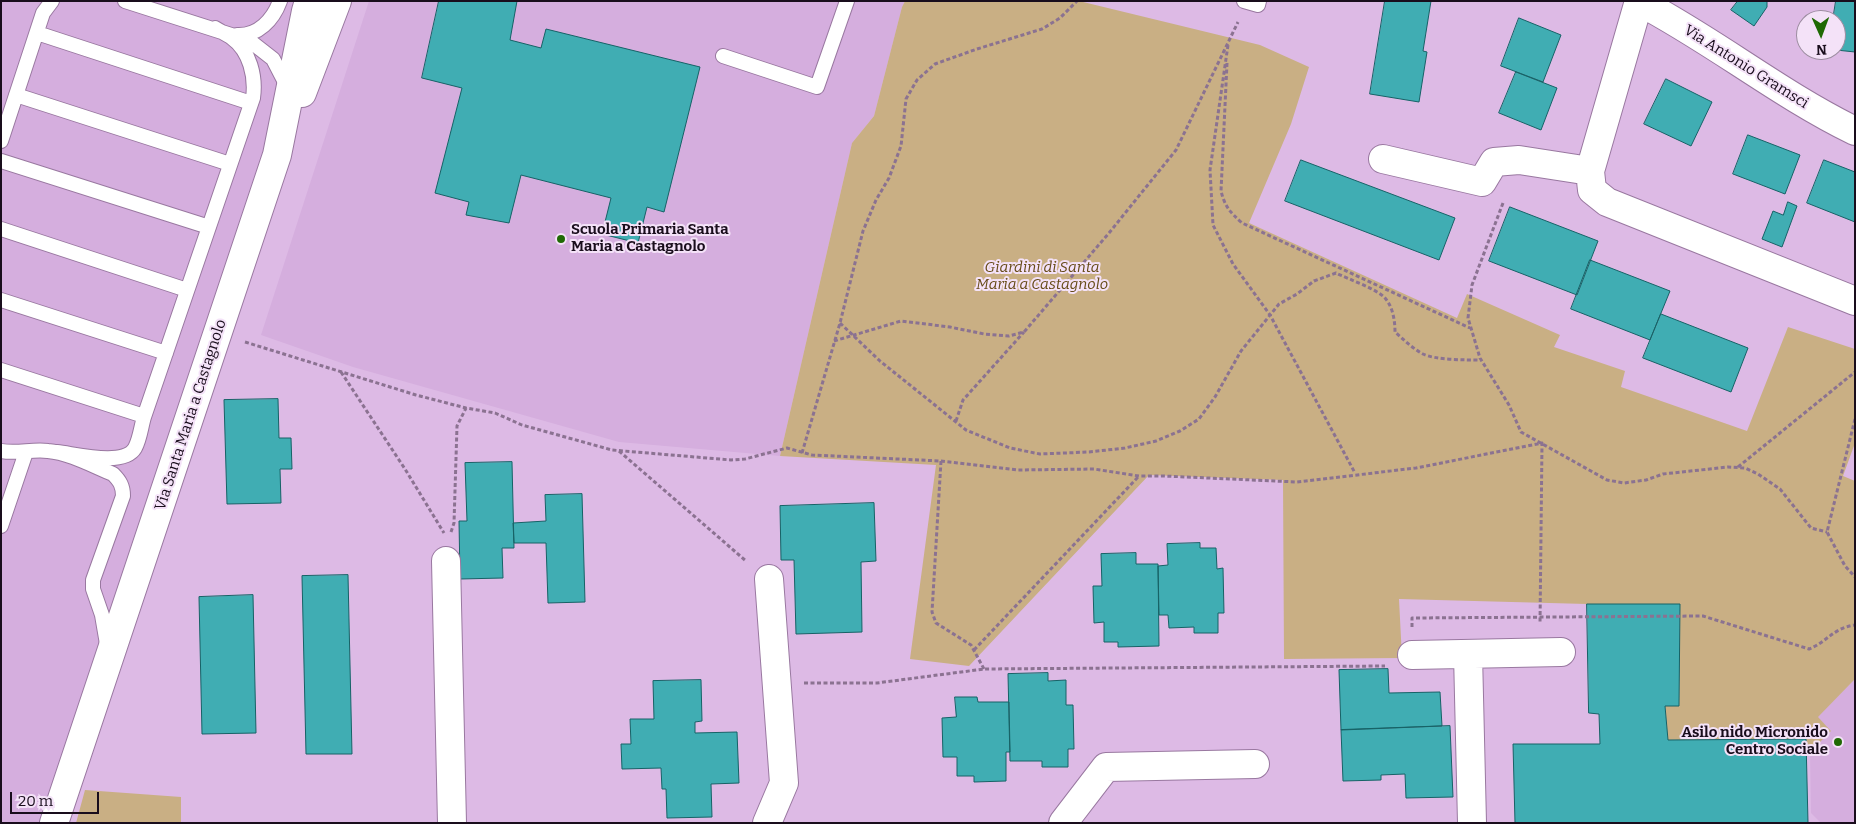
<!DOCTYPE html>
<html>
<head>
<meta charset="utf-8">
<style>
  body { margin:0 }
  #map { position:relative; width:1856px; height:824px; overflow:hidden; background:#ddbae5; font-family:Bitter,serif }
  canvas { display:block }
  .frame { position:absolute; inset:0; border:2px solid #190d1c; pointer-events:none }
  .north { position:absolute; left:1796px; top:10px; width:50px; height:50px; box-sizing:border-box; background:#f4e2f8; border:1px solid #9c8da0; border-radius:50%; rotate:178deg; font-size:14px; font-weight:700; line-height:20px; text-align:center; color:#190d1c }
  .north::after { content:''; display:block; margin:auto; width:18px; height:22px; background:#1f6904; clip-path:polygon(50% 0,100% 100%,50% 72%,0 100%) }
  .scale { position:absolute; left:10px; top:792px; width:89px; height:22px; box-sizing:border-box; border:2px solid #190d1c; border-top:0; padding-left:6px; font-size:15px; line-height:18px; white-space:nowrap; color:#190d1c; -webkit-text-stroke:4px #f4e2f8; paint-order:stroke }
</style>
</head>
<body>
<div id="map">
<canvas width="1856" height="824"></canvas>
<div class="frame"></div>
<div class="north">N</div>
<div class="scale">20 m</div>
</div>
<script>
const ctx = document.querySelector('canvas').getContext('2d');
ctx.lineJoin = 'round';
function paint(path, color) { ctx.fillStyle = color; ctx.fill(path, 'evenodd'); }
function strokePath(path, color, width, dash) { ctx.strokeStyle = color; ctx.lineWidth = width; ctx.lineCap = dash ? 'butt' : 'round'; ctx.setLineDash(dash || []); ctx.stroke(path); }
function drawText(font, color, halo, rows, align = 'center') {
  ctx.font = font + ' Bitter,serif'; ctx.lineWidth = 4; ctx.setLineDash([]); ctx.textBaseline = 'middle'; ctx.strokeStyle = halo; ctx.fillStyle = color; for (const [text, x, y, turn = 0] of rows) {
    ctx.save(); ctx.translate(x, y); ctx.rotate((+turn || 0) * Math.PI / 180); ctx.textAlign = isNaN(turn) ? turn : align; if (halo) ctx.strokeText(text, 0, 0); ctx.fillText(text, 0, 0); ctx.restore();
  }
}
paint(new Path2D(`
  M1,1H309L277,155L54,823H1Z
  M369,1H905L902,7L874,116L852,143L780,456L619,442L353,367L261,335Z
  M1855,679V823H1821L1811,813L1810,752L1831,731L1817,717Z`), '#d5aede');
paint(new Path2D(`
  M905,1H1079L1260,45L1309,67L1291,124L1249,223L1457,318L1467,294L1560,335L1554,347L1625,371L1621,387L1747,431L1788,327L1855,349V443L1843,476L1855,481V679L1818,717L1831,731L1810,752L1806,739L1668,740L1665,706H1679L1680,604H1587L1399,599L1402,658L1284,659L1283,480L1149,475L969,666L910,659L936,465L780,456L852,143L874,116L902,7Z
  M85,790L181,797V823H76Z`), '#c9af84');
const building = new Path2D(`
  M439,1H517L510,40L541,48L546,29L700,67L664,212L647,207L638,243L602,234L611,198L521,175L509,223L466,215L469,202L435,193L462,88L422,78Z
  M1385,1H1431L1423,51L1427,52L1419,102L1370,94Z
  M1738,1H1767V7L1754,26L1731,10Z
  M1836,1H1855V52L1836,50V20H1833Z
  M1519,18L1561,35L1543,82L1501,66Z
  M1516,72L1557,88L1541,130L1499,113Z
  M1666,79L1712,102L1691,146L1644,124Z
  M1748,135L1800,155L1785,194L1733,174Z
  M1301,160L1455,218L1439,260L1285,201Z
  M1824,160L1855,172V222L1807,203Z
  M1788,202L1797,206L1782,247L1762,239L1773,211L1783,215Z
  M1510,207L1598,241L1577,295L1489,261Z
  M1590,260L1670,291L1650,340L1571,309Z
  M1661,314L1748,348L1731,392L1643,358Z
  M278,399L279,438H291L292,469H280L281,503L227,504L224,400Z
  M512,462L514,548H502L503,578L460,579L459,521H467L465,463Z
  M582,494L585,602L548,603L546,543H514L513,523L546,521L545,495Z
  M874,503L876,561L861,562L862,632L796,634L794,560H781L780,506Z
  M1200,543V548H1216L1217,569L1223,568L1224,613H1218V633H1194V627L1169,628L1168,615H1159L1158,566L1168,565L1167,544Z
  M1136,553V564H1158L1159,646L1118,647V642H1104V622L1094,623L1093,586H1102L1101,554Z
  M348,575L352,754H306L302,576Z
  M253,595L256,733L202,734L199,597Z
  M1587,604H1680L1679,706H1665L1668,740L1806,739L1808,823H1515L1513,744H1600L1599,714L1589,713Z
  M1388,669L1389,693L1440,692L1442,726L1341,730L1339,670Z
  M1048,673V681L1066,680V705H1073L1074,749H1068V767H1042V761H1010L1008,674Z
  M701,680L702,721L695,722V733L737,732L739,783L711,784L712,817L667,818L666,789H662L661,768L622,769L621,744H631L630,719H654L653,681Z
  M955,697H977L978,702H1009L1010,752H1006V781L974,782V776H957V757H943L942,718L956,717Z
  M1450,726L1453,797L1406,798L1405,774L1381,775V780L1343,781L1341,730Z`);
paint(building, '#40adb3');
strokePath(building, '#166266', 1);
const lane = new Path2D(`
  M125,1L250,41L273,59L287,86
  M1244,1L1258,5L1259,1
  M37,33L251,103
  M237,35C258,36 273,20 280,1
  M723,56L817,87L847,1
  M16,95L230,164
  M1,141L43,13L52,1
  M1,161L209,227
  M1,229L187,290
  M1,300L166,353
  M1,370L144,416
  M1,451C17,454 32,449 48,451C70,453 93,466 113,474C120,481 123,486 123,496L93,580V589L102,615L107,644
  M57,452C76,454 124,467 135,448C140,439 141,427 144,417L253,98C256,77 250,51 232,38C227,34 221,32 215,28
  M1,526L26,452`);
const street = new Path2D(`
  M1638,1C1713,40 1779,94 1855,131
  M1639,1L1590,171L1592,190L1607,202L1855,301
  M302,93L337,1
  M1383,159L1482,182L1494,162L1519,160L1590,171
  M446,561L452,823
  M1468,654L1472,823
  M1412,655L1561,652
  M54,823L277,155L306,11L309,1
  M767,823L784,783L769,579
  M1063,823L1106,767L1255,764`);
strokePath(lane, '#9978a0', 16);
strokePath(street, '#9978a0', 30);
strokePath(new Path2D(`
  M1228,45L1210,170L1213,225L1233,264L1270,315L1355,473
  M1227,63L1221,191C1225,207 1230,212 1242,223L1470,328
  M1503,203L1472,285L1468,318L1480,358L1509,405L1521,432L1607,480L1624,483L1646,480L1663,474L1728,467L1745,468L1758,474L1780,489L1811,528L1827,532
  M840,323L880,361L966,430L1010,448L1040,454L1089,452L1125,448L1156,441L1180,431L1199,419L1215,397L1241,351L1279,304L1297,294L1314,281L1336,273C1348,279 1377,289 1385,298C1393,307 1395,321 1395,332C1404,340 1412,348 1423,354C1435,360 1466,360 1481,360
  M834,341L901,321L950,327L984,334L1009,336L1024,332L1109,233L1176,150L1238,22
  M245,342L416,395L466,408L495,413L522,425L612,450L731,460L745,459L787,448L812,455L941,461L1018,470L1094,469L1139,476H1164L1297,482L1416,468L1542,443L1540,624
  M341,372L405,469L444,533
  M1855,419L1827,532L1845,566L1855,577
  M956,421L963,400L1024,332
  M619,451L746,561
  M802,453L840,323L863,231L876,200L889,178L901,146L906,99L917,80L935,64L977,49L1042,29L1060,18L1077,1
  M941,461L932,612L936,623L971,645L984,669
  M1738,467L1855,372
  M451,532L454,523L457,426L466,408
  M1412,627V618L1703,616L1809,649C1827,642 1833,628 1855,625
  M974,650L1139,476
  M804,683H877L984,669L1385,666`), '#8b7291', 3, [4, 2.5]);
strokePath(lane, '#fff', 14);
strokePath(street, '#fff', 28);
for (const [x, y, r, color] of [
  [561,239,5,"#1f6904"],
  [1838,742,5,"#1f6904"]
]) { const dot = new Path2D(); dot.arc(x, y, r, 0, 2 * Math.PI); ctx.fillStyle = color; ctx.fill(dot); strokePath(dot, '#f4e2f8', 2); }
drawText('15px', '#190d1c', '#f4e2f8', [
  ["Via Antonio Gramsci",1746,67,32],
  ["Via Santa Maria a Castagnolo",191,415,-72]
]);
drawText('bold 15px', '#190d1c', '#f4e2f8', [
  ["Scuola Primaria Santa",571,230],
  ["Maria a Castagnolo",571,247],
  ["Asilo nido Micronido",1828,733,"right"],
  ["Centro Sociale",1828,750,"right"]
], 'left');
drawText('italic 15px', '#664b17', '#f4e2f8', [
  ["Giardini di Santa",1042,268],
  ["Maria a Castagnolo",1042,285]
]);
</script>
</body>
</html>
